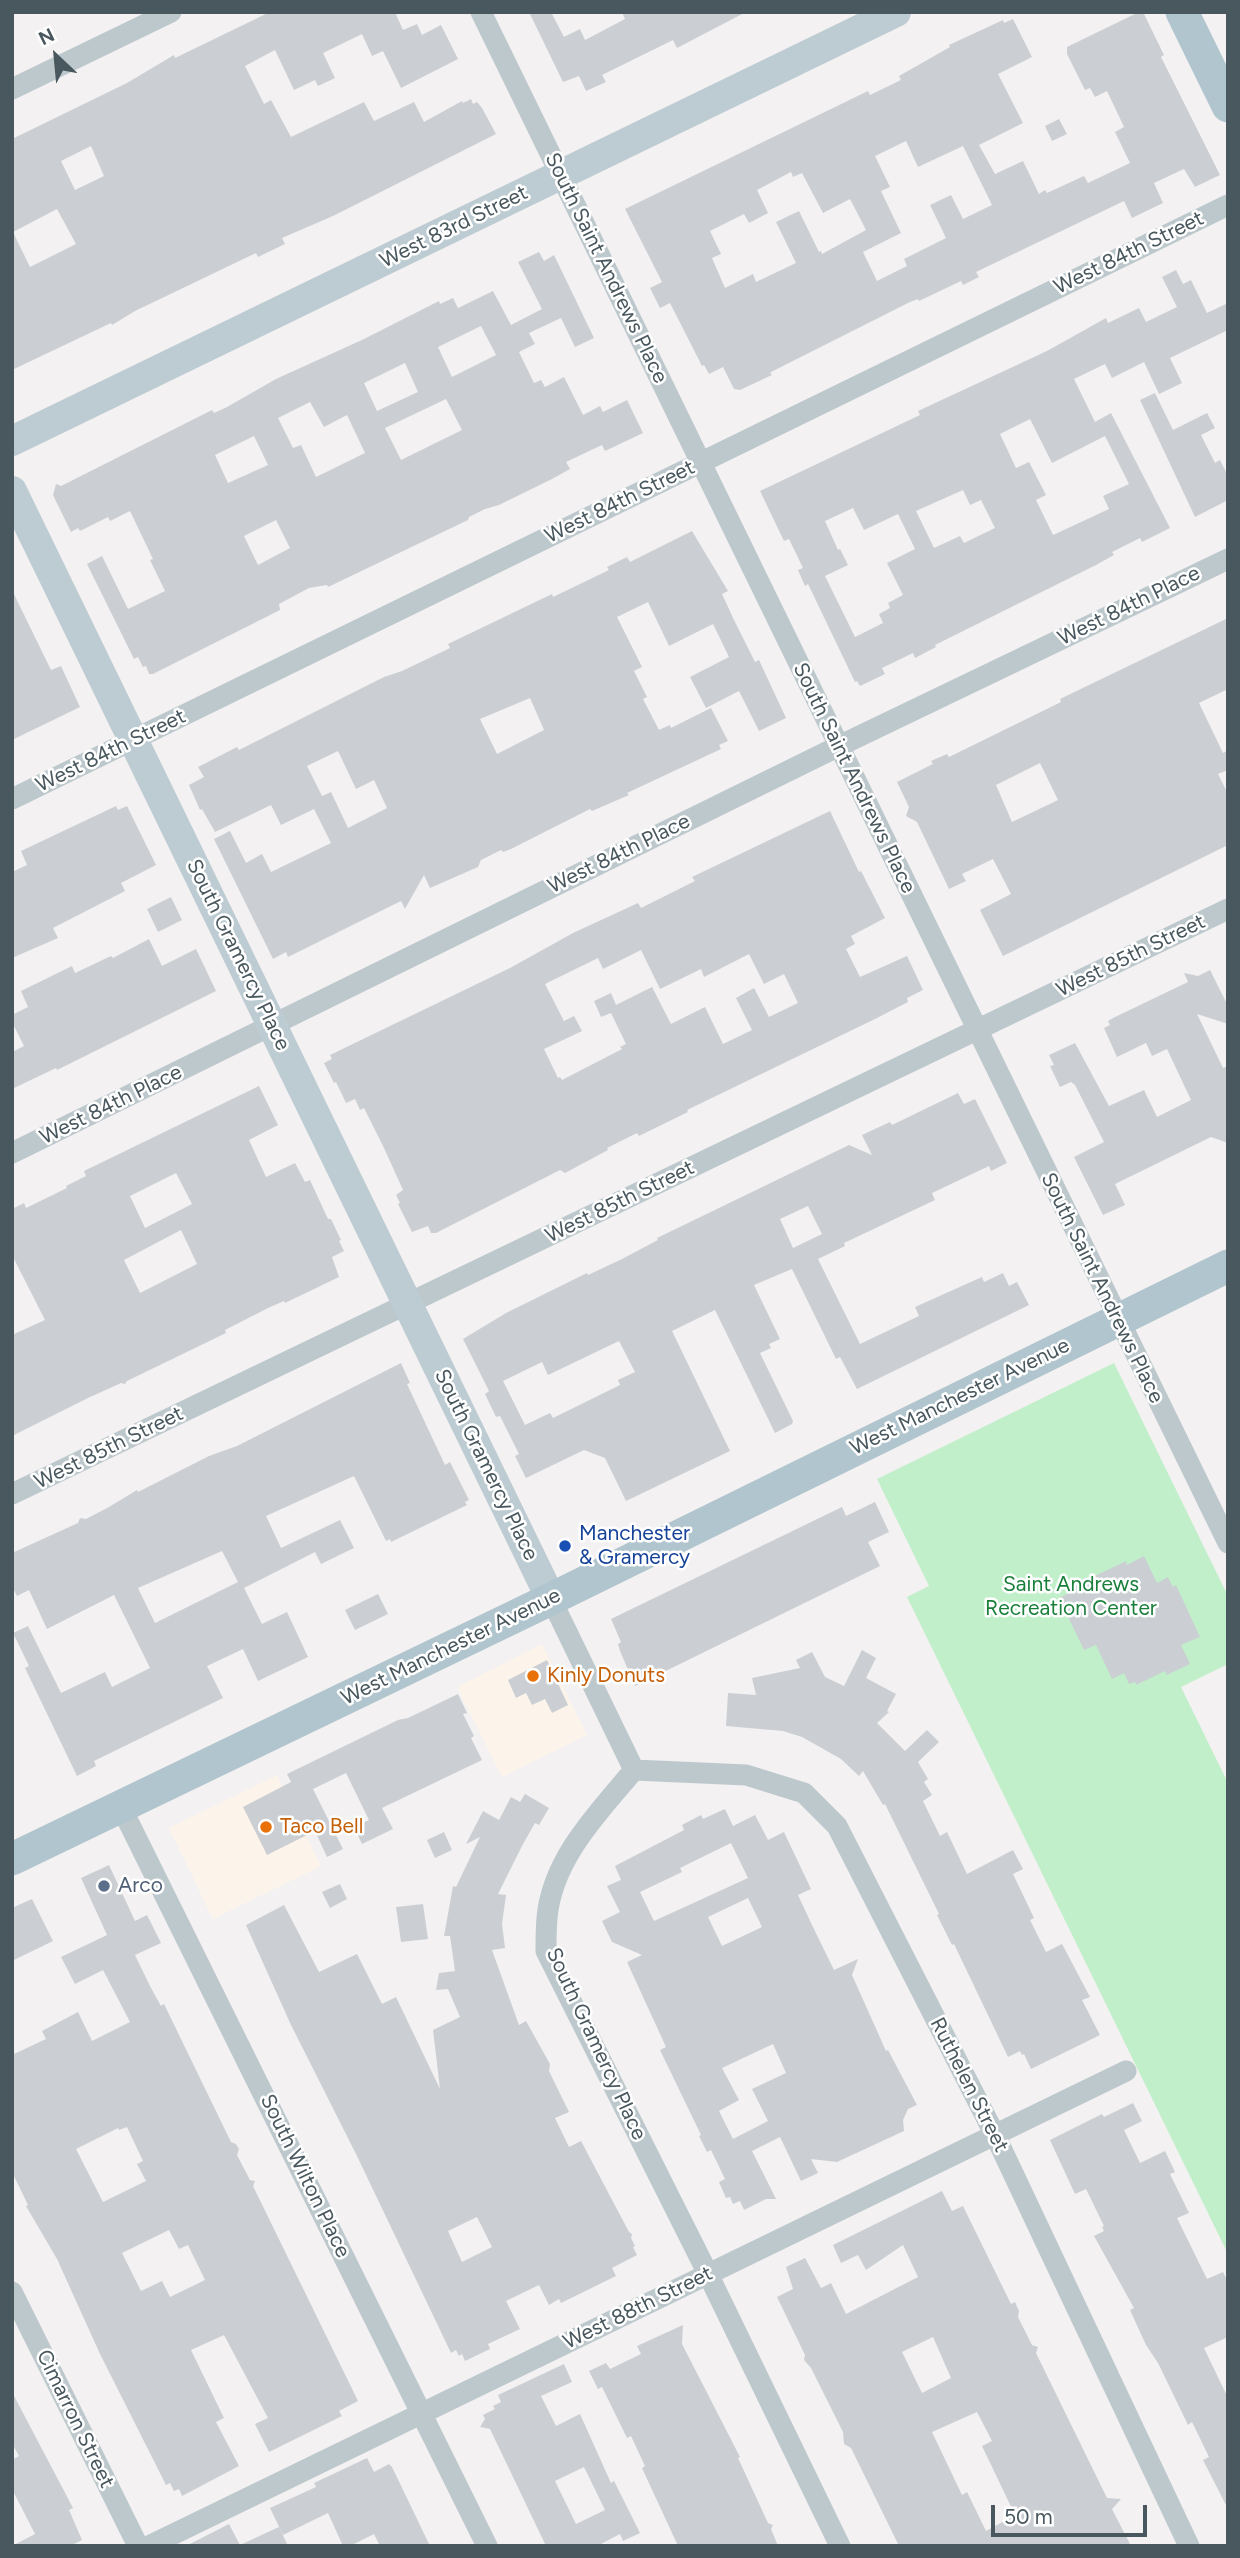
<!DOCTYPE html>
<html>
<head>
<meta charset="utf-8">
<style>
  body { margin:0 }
  #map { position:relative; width:1240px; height:2558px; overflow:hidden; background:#f3f1f1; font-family:Figtree,sans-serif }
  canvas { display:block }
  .frame { position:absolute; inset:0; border:14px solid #49585e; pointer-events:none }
  .north { position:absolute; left:21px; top:21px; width:70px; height:70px; -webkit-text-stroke:5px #fff; paint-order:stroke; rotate:334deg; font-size:19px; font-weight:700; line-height:28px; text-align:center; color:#49585e }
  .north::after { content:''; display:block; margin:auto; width:24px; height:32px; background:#49585e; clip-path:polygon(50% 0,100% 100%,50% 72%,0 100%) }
  .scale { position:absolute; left:991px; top:2505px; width:156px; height:32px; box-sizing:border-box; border:4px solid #49585e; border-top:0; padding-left:9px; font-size:21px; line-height:24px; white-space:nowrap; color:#49585e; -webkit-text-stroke:5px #fff; paint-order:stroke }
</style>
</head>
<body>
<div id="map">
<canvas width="1240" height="2558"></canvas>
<div class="frame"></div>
<div class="north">N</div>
<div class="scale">50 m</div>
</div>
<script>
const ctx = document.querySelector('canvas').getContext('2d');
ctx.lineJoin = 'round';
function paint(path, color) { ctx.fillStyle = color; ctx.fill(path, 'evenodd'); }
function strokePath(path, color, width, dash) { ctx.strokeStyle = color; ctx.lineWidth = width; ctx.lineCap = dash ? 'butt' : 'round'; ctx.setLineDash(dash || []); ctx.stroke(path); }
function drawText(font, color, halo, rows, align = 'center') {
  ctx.font = font + ' Figtree,sans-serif'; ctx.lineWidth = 5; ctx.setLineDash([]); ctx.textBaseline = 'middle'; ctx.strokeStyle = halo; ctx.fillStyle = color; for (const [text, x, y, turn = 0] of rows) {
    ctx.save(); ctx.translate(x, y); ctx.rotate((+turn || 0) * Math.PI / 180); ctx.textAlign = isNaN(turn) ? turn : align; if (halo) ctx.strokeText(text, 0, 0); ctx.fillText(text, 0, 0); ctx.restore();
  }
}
paint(new Path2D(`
  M542,1644L587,1735L502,1777L457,1687Z
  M277,1775L321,1866L213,1919L169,1828Z`), '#fcf4eb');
paint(new Path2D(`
  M1114,1363L1228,1596V1664L1181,1687L1228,1783V2254L907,1597L929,1586L877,1479Z`), '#c1efca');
paint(new Path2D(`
  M270,12H395L403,30L417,24L422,35L441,25L458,59L401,88L383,51L372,56L362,34L323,53L335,78L318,86L315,80L294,90L275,50L245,66L264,104L271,100L291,137L364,102L374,121L414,102L424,122L462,101L463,103L471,99L473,104L477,102L482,108L496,134L333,216L282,238L285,244L258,257L256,253L135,311L112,325L111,323L12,370V139L127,83L174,55L175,58ZM91,146L104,176L75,190L61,161ZM57,209L76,244L30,267L13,232Z
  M529,12H551L564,37L580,29L585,40L625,19L622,12H746L677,48L673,40L602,75L606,82L586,91L579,76L563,82Z
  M1139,12H1143L1164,55L1161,57L1220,175L1195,187L1184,169L1154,183L1163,203L1132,218L1124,201L976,272L979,277L963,285L961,281L919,301L918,299L910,302L773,371L770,373L772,375L740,390L734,389L723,367L709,374L704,365L702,366L670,303L660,308L650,288L662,282L625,209L868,91L870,95L901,80L899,76L950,47L949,45L1003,20L1004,23L1013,19L1032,57L998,74L1023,123L979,145L995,174L1023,161L1039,194L1045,190L1047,193L1084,176L1088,183L1130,163L1115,132L1124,127L1107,91L1095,97L1090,88L1085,90L1067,54V47ZM906,141L918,167L963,146L992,205L963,219L951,195L930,205L946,238L904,259L907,266L877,281L863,252L901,233L881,191L890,187L875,156ZM791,172L793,177L802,173L823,213L850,199L866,230L822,254L821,251L819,252L799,211L776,222L796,263L756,282L753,274L725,288L712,258L721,254L710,231L744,214L749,223L768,213L757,190Z
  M1059,119L1067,134L1052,141L1045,126Z
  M539,252L544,261L554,255L594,338L575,347L561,318L529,333L535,344L519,352L534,383L541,380L545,387L564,377L583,415L600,406L603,412L627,400L643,433L605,451L602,445L566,462L570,469L552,479L499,505L485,509L469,517L468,520L328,587L327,585L309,588L279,604L280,610L153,674H149L146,666L143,667L138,657L134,659L87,564L102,556L128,609L165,591L150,560L153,559L130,511L110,521L108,517L80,531L78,528L71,532L53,495L56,484L61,486L212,410L214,413L227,407L276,379L364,339L439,301L440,304L453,298L458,308L493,291L511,325L542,309L518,262ZM481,326L496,355L452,377L438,347ZM405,363L418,392L377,411L364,383ZM446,399L462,430L401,460L385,428ZM310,402L324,427L347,415L365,453L316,477L301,445L293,448L278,418ZM254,436L268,465L228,483L215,455ZM276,520L290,548L258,565L244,536Z
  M1176,270L1183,284L1191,280L1207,313L1228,303V330L1170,358L1182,383L1159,394L1144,362L1112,378L1105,364L1074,379L1095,422L1111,413L1170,528L1142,542L1140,538L1112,552L1114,555L1096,565L935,645L936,647L915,658L913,653L882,668L885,674L860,686L857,681L855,682L808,584L805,586L798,570L803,568L789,539L784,541L760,491L920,415L918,411L1047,351L1106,318L1108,323L1139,308L1146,322L1177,307L1162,277ZM1030,419L1052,463L1105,436L1129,484L1103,496L1109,509L1053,535L1036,500L1046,495L1029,462L1016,468L1000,434ZM963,490L970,505L981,500L995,528L964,543L960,536L934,548L916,511ZM853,508L864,530L898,514L915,549L887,563L903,595L888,603L890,608L879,614L883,623L855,637L825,576L848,565L840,549L838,550L825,521Z
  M1155,393L1173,430L1207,413L1215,428L1201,435L1215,463L1220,460L1228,476V500L1195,517L1140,400Z
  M692,531L728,591L722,594L734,620L755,662L759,660L786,718L759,731L739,691L706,708L690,677L729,657L713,624L669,646L648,602L617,617L642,667L634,671L647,697L643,699L659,730L670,725L671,728L711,708L728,741L719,745L721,749L627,793L629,795L592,811L590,809L511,849L503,852L501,850L481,860L478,867L430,888L424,875L405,909L401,901L288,957L286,952L273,959L214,839L230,831L246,863L262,854L271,872L331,843L314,809L281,825L271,805L215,832L202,809L200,810L189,785L204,777L198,767L237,747L239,750L384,677L402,671L450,648L448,644L552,594L553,597L609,570L607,567L627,557L630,562ZM530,698L544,730L497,754L480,719ZM338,751L356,789L374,780L387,808L348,828L331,792L322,796L307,766Z
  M12,590L51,670L61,666L80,707L12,740Z
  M1228,618V689L1199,703L1223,753L1228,750V770L1218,774L1228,794V845L1003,956L980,910L1011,894L993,859L962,874L966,881L949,889L917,822L906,816L909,807L897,782L933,764L931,761L947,754L949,757L1061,702L1060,699ZM1040,763L1058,800L1012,822L996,785Z
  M116,806L118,810L127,806L156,865L121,883L125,891L53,928L58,938L12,958V872L27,865L21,851Z
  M830,811L859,872L861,871L885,918L851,936L855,944L846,949L860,977L907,956L923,990L907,998L908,1002L875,1019L687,1110L688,1112L639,1136L637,1133L607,1148L608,1150L565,1173L560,1170L436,1233H431L428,1226L412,1232L398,1204L400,1203L396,1195L403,1190L384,1148L364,1108L360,1110L355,1099L346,1103L336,1082L334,1083L324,1063L332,1059L330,1055L510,968L573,933L638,903L641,908L695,881L692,877ZM641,950L660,989L701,969L704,977L749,954L764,984L784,974L798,1003L769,1017L754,988L736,998L752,1030L723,1044L705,1007L671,1024L652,987L616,1005L611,993L594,1001L601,1017L611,1013L626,1044L620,1047L622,1049L562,1080L560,1077L558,1078L544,1049L582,1031L574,1016L564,1021L545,984L598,958L603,969Z
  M171,897L182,920L158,932L147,909Z
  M149,939L162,966L196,949L216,991L57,1070L56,1068L12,1089V1052L24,1046L12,1022V1015L28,1007L21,991L72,966L75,973L111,956L113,958Z
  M1210,970L1228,1006V1024L1197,1014L1223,1068L1228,1066V1143L1211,1137L1115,1184L1125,1205L1103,1215L1074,1157L1104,1142L1075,1085L1071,1082L1060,1087L1050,1066L1054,1065L1049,1055L1075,1043L1109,1106L1144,1090L1157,1117L1191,1100L1167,1049L1152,1056L1146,1043L1117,1057L1104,1028L1110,1025L1108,1021L1113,1018L1188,982L1184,973L1198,976Z
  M259,1086L278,1125L249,1140L266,1177L295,1163L305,1182L310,1180L328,1219H331L341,1240L339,1241L344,1251L332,1257L339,1277L285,1303L284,1301L268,1308L225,1330L226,1333L127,1381L125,1384L121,1383L88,1398L12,1436V1335L45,1320L12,1255V1209L24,1203L26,1208L67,1188L66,1186L86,1176L84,1171ZM176,1173L192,1204L145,1228L130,1196ZM181,1230L197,1264L140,1293L124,1260Z
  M958,1093L964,1104L975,1099L1007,1163L991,1171L989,1166L932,1193L935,1200L844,1243L845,1246L818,1259L860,1344L919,1316L915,1307L982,1277L984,1282L1003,1273L1009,1286L1017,1282L1029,1305L857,1389L840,1357L836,1359L792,1269L754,1285L780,1339L769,1344L771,1348L760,1353L793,1421L792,1424L775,1433L715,1310L672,1331L730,1451L626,1501L605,1458L584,1450L526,1478L515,1456L519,1454L500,1416L496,1417L485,1394L489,1391L463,1339L506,1313L587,1273L588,1275L622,1259L658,1240L657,1238L849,1145L872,1155L862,1135L890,1122L892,1125ZM808,1206L822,1234L793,1248L780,1219ZM619,1341L635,1372L618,1380L620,1385L553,1418L550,1413L525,1425L503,1381L542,1362L548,1375Z
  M401,1363L410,1383L407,1384L445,1465L450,1462L469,1500L465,1502L467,1505L391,1542L390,1539L386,1541L354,1476L266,1516L281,1548L340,1520L354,1548L321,1564L315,1552L244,1588L262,1624L287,1612L308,1657L258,1681L243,1649L207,1666L223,1698L94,1761L96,1766L77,1776L25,1668L29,1666L13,1633L28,1626L61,1693L105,1672L112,1687L150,1668L114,1595L47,1629L29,1590L17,1596L12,1586V1553L78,1523L80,1518L86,1519L109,1507L137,1490L138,1492L209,1456L237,1446ZM222,1551L238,1582L155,1623L138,1588Z
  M875,1502L889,1532L868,1542L880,1566L635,1686L620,1651L618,1644L621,1642L611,1619L842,1507L846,1516Z
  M1144,1556L1157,1583L1168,1577L1173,1587L1176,1585L1200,1637L1181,1645L1190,1664L1167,1675L1165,1671L1136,1685L1135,1682L1129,1684L1124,1673L1112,1679L1096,1645L1084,1650L1059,1598L1075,1590L1074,1586L1126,1561L1127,1565Z
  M378,1594L388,1614L355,1630L345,1610Z
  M862,1650L876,1658L866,1678L896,1694L887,1711L889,1712L877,1723L905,1751L927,1730L939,1742L918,1762L928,1779L924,1782L932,1795L923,1801L940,1836L947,1832L967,1874L1013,1850L1023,1869L1013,1874L1034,1918L1030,1920L1046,1952L1062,1944L1090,1997L1082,2000L1100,2035L1031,2069L1024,2054L1022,2055L1020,2051L1008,2057L954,1944L952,1945L937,1915L939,1914L885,1804L883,1805L863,1771L859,1776L841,1759L802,1737L783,1731L726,1726L728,1693L756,1695L752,1678L800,1668L796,1660L812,1652L825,1677L844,1686Z
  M547,1660L568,1705L552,1713L545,1699L532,1705L526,1693L516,1698L508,1680Z
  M458,1694L467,1713L463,1714L474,1736L471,1738L482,1760L382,1808L393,1829L362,1844L354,1827L369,1820L346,1773L313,1789L343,1849L327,1857L315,1831L267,1855L243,1807L291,1782L287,1774L398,1720L408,1718Z
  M525,1794L549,1808L539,1825L535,1823L523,1844L498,1894L506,1895L502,1924L505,1948L492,1950L519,2025L526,2021L550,2064L549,2071L569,2112L555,2118L569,2147L581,2141L629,2232L632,2234L631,2238L635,2246L633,2247L637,2255L612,2268L616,2276L561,2303L559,2299L549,2305L539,2285L506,2301L520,2329L488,2344L490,2349L465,2361L462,2354L459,2356L456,2350L451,2353L357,2156L291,2025L246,1925L284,1905L319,1972L357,1954L382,2004L396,1997L440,2089L433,2030L460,2017L448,1989L436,1990L439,1973L455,1971L450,1936H444L453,1886L456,1887L480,1837L466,1844L483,1811L499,1820L511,1797L520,1802ZM477,2217L492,2247L462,2262L448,2231Z
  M725,1809L733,1826L755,1815L768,1840L784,1832L811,1889L798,1895L812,1925L834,1970L858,1959L852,1975L886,2051L888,2050L917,2105L908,2109L903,2120L904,2131L837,2162L811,2159L818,2173L801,2181L780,2137L752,2151L776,2199H766L744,2210L740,2201L733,2204L730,2197L726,2198L719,2182L725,2179L711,2150L707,2152L699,2136L701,2135L660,2050L666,2047L627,1962L642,1955L612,1942L602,1921L620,1912L607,1886L621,1880L615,1866L684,1830L682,1825L701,1815L703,1819ZM731,1843L748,1878L654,1921L640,1892L682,1872L680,1868ZM748,1898L762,1927L722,1946L708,1917ZM773,2044L786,2073L752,2089L768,2121L733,2139L719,2111L739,2100L722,2068Z
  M444,1832L452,1850L435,1858L427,1840Z
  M109,1865L135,1921L147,1915L161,1943L135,1955L151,1988L161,2006L164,2004L231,2142L236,2144L239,2149L237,2155L250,2180L255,2181L253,2186L358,2401L339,2411L342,2416L269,2452L255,2424L268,2418L224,2335L191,2350L224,2418L216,2422L239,2466L182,2496L179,2489L174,2491L170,2483L166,2485L100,2354L57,2259L26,2206L28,2205L12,2172V2055L46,2039L42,2031L78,2012L92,2041L130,2022L103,1970L75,1984L61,1957L107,1935L81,1878ZM127,2127L143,2161L137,2164L146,2181L103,2202L76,2149L118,2128L119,2130ZM169,2230L179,2249L188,2245L205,2280L170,2297L162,2281L141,2291L122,2253Z
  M340,1884L347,1899L330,1908L322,1892Z
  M32,1899L53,1941L12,1961V1908Z
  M423,1904L428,1939L401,1942L396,1907Z
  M1133,2103L1142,2121L1124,2130L1140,2163L1165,2151L1175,2172L1170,2174L1189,2213L1177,2218L1207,2279L1223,2272L1228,2282V2337L1204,2348L1228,2398V2509L1203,2460L1209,2457L1192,2422L1188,2425L1158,2363L1146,2345L1130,2310L1134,2308L1094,2236L1104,2231L1102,2227L1104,2226L1086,2189L1075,2194L1050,2140L1102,2114L1104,2117Z
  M942,2191L952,2211L963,2206L1011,2304L1015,2302L1019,2311L1018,2317L1032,2345L1038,2347L1036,2353L1107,2498L1121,2499L1112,2509L1131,2546H899L851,2448L844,2444L843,2432L811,2368L804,2360L805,2355L777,2297L793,2289L786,2267L805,2258L821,2288L831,2283L846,2314L918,2277L903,2245L866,2270L858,2255L841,2263L833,2245ZM933,2337L951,2378L922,2393L902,2352ZM977,2412L992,2441L982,2446L1015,2515L986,2531L967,2492L962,2495L932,2432Z
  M683,2325L682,2344L740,2457L738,2458L768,2523L773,2525L771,2529L778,2546H678L642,2468L645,2466L631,2436L627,2438L602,2387L598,2389L589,2371L606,2363L610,2369L641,2354L637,2346Z
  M564,2364L572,2382L541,2396L556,2426L580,2414L611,2483L614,2481L640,2533L623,2541L620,2534L597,2546H546L490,2429L480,2427L485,2419L483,2415L495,2409L493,2406L501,2402L498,2395ZM584,2467L605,2510L576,2524L555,2481Z
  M12,2392L73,2508L69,2510L82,2540L70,2546H12L35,2534L12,2489V2460L19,2456L12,2443Z
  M367,2458L374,2472L389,2464L392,2467L430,2546H380L374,2534L350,2546H343L328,2513L283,2535L270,2508L316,2487L314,2483Z
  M229,2524L240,2545L279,2527L288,2546H186Z`), '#cbcfd3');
strokePath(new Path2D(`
  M481,12L1228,1543
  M12,89L171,12
  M12,799L1228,205
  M12,1153L839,746L1228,559
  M12,1494L1228,909
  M551,1599L634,1770
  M634,1770L746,1775L804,1793L837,1826L995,2135L1189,2546
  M634,1770C598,1813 552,1859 547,1918C546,1929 546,1940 546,1951L708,2274L840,2546
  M121,1807L487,2546
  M12,2292L138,2546
  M149,2546L1126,2071`), '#bdc8cd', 21);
strokePath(new Path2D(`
  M12,441L896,12
  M12,491L551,1599`), '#bdcbd2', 30);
strokePath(new Path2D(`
  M1182,12L1228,106
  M12,1859L551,1599L1228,1266`), '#b1c5ce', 33);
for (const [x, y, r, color] of [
  [565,1546,7,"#1a4fb4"],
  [533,1676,7,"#e8710a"],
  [266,1827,7,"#e8710a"],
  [104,1886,7,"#5c6f8a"]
]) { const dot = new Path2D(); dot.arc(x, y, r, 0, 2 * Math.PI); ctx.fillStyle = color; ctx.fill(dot); strokePath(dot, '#fff', 2.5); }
drawText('21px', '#49585e', '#fff', [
  ["West 83rd Street",454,227,-26],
  ["West 84th Street",1129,253,-26],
  ["South Saint Andrews Place",606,268,64],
  ["West 84th Street",620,502,-26],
  ["West 84th Place",1129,606,-26],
  ["West 84th Street",111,751,-26],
  ["South Saint Andrews Place",854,778,64],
  ["West 84th Place",619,854,-26],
  ["South Gramercy Place",238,955,64],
  ["West 85th Street",1131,956,-26],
  ["West 84th Place",111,1105,-26],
  ["West 85th Street",620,1202,-26],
  ["South Saint Andrews Place",1102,1288,64],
  ["West Manchester Avenue",960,1397,-26],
  ["West 85th Street",109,1448,-26],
  ["South Gramercy Place",486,1465,64],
  ["West Manchester Avenue",451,1647,-26],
  ["South Gramercy Place",596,2044,65],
  ["Ruthelen Street",969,2085,63],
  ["South Wilton Place",305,2176,64],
  ["West 88th Street",638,2308,-26],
  ["Cimarron Street",75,2419,64]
]);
drawText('21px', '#164399', '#fff', [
  ["Manchester",579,1534],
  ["& Gramercy",579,1558]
], 'left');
drawText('21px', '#1a7f3a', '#fff', [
  ["Saint Andrews",1071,1585],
  ["Recreation Center",1071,1609]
]);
drawText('21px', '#c56008', '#fff', [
  ["Kinly Donuts",547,1676],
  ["Taco Bell",280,1827]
], 'left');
drawText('21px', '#4e5e75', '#fff', [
  ["Arco",118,1886]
], 'left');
</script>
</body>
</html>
